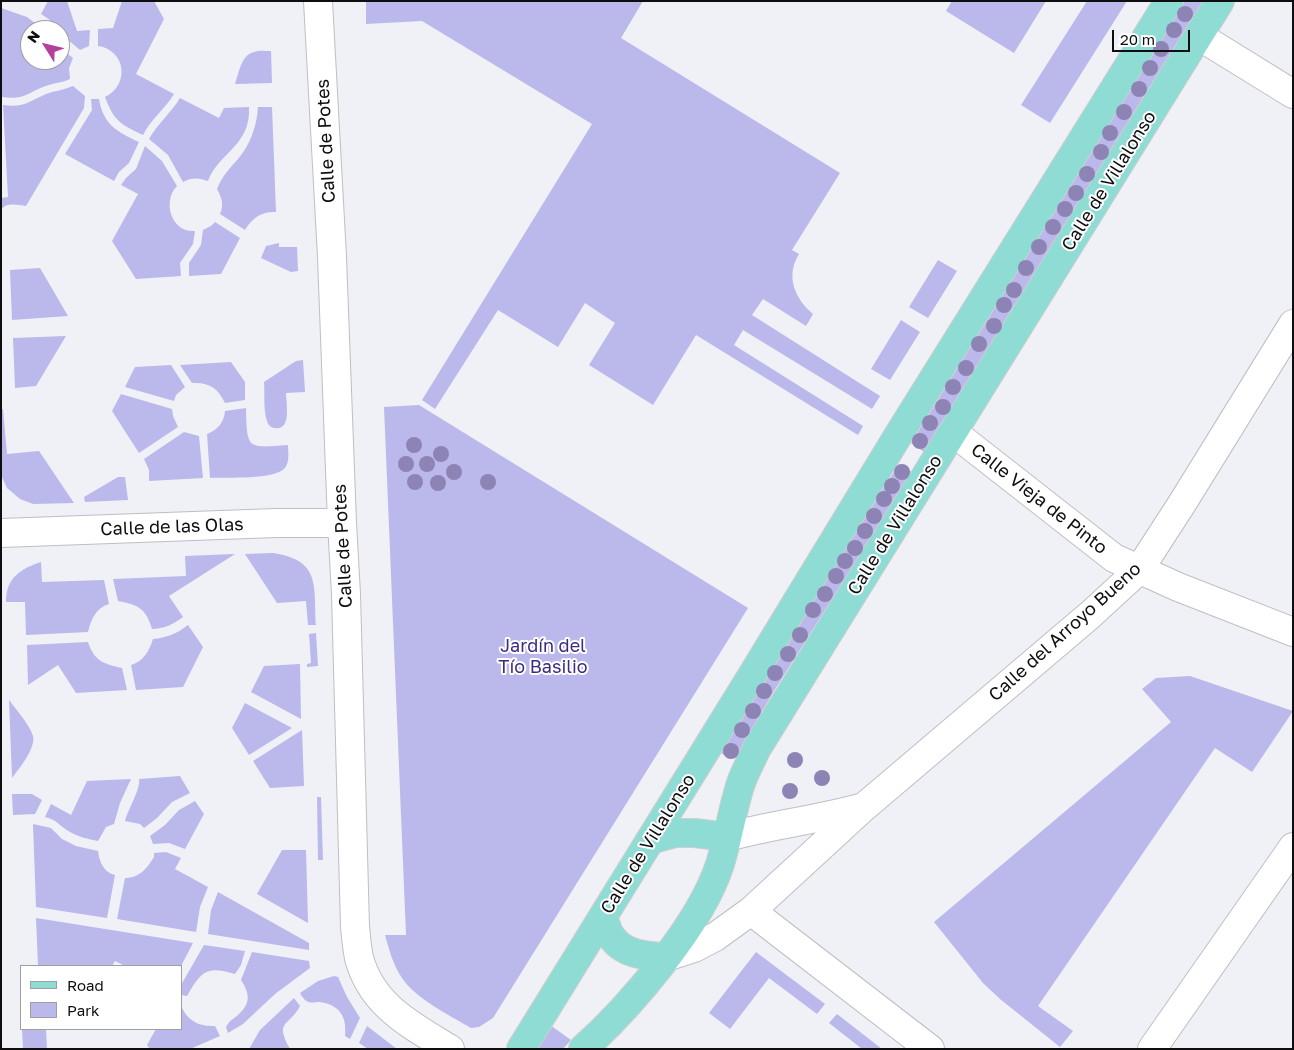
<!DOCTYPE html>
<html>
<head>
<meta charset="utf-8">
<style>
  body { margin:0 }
  #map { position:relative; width:1294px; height:1050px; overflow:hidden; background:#f0f0f7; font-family:"Golos Text",sans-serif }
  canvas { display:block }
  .frame { position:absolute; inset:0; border:2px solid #0e0e10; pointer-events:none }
  .legend { position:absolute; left:20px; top:965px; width:162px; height:65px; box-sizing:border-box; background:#fff; border:1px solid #9f9f9f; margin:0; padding:6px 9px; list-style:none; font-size:15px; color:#0e0e10 }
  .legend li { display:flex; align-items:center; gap:10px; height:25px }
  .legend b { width:25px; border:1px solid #9f9f9f }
  .north { position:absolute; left:20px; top:20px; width:50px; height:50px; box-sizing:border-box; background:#fff; border:1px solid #9f9f9f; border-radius:50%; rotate:306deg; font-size:14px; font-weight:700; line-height:20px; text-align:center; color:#0e0e10 }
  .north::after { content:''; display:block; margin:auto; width:18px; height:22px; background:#b3409a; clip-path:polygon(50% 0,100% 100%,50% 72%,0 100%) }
  .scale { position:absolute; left:1112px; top:30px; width:78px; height:22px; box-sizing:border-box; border:2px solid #0e0e10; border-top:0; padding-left:6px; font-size:15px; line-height:18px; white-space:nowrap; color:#0e0e10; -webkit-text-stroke:4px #fff; paint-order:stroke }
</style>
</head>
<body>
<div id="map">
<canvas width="1294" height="1050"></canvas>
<div class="frame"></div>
<ul class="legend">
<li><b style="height:6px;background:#8fdcd5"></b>Road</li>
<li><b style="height:14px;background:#bbb8ec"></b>Park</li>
</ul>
<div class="north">N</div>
<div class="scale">20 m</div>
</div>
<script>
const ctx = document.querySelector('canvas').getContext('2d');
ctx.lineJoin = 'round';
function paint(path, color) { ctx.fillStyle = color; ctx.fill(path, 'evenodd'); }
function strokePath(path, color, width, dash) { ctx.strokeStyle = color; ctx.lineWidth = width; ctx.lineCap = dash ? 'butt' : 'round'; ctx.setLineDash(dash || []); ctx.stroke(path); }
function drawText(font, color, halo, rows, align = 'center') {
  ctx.font = font + ' "Golos Text",sans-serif'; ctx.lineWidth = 4; ctx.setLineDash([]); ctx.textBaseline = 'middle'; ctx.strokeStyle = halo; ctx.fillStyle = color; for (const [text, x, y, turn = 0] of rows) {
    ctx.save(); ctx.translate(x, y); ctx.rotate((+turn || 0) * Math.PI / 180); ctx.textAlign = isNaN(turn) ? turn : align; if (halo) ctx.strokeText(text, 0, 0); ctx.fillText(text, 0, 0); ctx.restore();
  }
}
paint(new Path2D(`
  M48,1H67L77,31L90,30L89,46L80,50L61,34L60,30H58L50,20L41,14Z
  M122,1H154L164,19L136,74L174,94C165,109 151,119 143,135C120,124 114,121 105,97C130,85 126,50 98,46V29L113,28Z
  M366,1H643L621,38L840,173L792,250L799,254C785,276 795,299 813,314L806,326L763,299L752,315L880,396L872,409L743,330L734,345L863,426L858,435L696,335L653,405L589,365L615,323L585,303L558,347L498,310L435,409L422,400L592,124L422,21L366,24Z
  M952,1H1046L1014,53L946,11Z
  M1087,1H1127L1050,123L1021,105Z
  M1185,1H1203L924,452L911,443Z
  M1,8L27,17L44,30H30V60H60V48L73,58L69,68L70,79C62,83 52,83 43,87C26,94 23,100 2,97Z
  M271,51L272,83L235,84C239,73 241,55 254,52C259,50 266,51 271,51Z
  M73,86L85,96L84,108L26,206C18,205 6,202 1,210V198L8,197L3,105C24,108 28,102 46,94C54,91 64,90 73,86Z
  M180,98L219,118L224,108L249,107C251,146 219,152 208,181C199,178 192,177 183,182L168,155L149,139C158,123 171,113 180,98Z
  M91,99H99C103,124 117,132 139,142L129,163L119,172L114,181L65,154L92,110Z
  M258,107H272L276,212C262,211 252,218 245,230L220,214C224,205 222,198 217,189C222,176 229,169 238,159C250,145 257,126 258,107Z
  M145,146L162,161L177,186C162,201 171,233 195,231L193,244L180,263L181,276L136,279L112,241L138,194L121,185L126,178L136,169Z
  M215,222L240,238L221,274L189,276V263L201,245L203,230L211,226Z
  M279,243V247H297L298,271L291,272L261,258L266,246Z
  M938,260L957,271L928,318L909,307Z
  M40,268L68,316L12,320L10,270Z
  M901,320L920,332L890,380L871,369Z
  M66,336L36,386L15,388L13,338Z
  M303,360L305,392L286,393C286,402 292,431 275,428C271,428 268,425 267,421C263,409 265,394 264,382L296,361Z
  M231,362L245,382V400L225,403C218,388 209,382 192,383L180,365Z
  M171,365L185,387L176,395L174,401L125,387L135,367Z
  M121,394L172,409L173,416L178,427L139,453L112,411Z
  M419,405L748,608L493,1018L479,1027L471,1028C449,1015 416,999 402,978C393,965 389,949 385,935H406L384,407Z
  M246,408C247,450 247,448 288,445C288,452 290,461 285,468C275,480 226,477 210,478L207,434C218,430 224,422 225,411Z
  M1,409H3L7,454L39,451L74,503L33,504L20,499L7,488L1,475Z
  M184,432L199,436L203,478L149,481V470L144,459Z
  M899,464L912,472L774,691L735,758L727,757L721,753L761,683Z
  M118,477H125L128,500L85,502L84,497Z
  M273,553C321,560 314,586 316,625H308L306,601L277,603L245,554Z
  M235,554L169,596L183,617C174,624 164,629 152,629C146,608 138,605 118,601L113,579L186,576L185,556Z
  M41,562L42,582L104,580L109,604C96,608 91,619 88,632L26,635L25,602H6C6,578 20,569 41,562Z
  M188,625L203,647L183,687L136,690L131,665C144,661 149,651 153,639C166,638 178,633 188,625Z
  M316,633L318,666L307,667V664L311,663L309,634Z
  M88,642C94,661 104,664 122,668L127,690L76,693L58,665L28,685L27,645Z
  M300,664L301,719L251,692L264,666Z
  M1190,676L1293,711L1252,772L1215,748L1038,1006L1073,1031L1060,1047L1000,999L983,983L934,922L1171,722L1142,689L1156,678Z
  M9,700C16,709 31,727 33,736C36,748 19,769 12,778Z
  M245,703L292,728L249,755L232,728Z
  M302,730L304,786L270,788L253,761Z
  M180,776L190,793L172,802L157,818L144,828L140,824L125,821C128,809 141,789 139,779Z
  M131,779L120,803L114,824L106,827L98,841C88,839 79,837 70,832C59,826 58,820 45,817L51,804L71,815L87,781Z
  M12,794H32L42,800L35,814L13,815Z
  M317,797H321L323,860H318Z
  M195,801L204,814L185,849L169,843L153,844L150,836L165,825L179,810Z
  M33,824L51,828L62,839L76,846L98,851C99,861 104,873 115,875L107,918L36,907Z
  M282,850H306L308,923L257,894Z
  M166,852L181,858L175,869L208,887L200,907L196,932L117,919L125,878C140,878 147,868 154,857V853Z
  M218,892L309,943V950L208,934L211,910Z
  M36,918L193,943L181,966H125L115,961L112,966H38Z
  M204,945L245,951L241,965L235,974C206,965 201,972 187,996L181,995V985Z
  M252,952L309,961L310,968L275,994L243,1024L228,1033L226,1027C229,1021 233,1019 238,1015C251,1003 250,994 241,980Z
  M756,952L825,1004L817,1014L769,978L730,1029L709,1013Z
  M334,976L338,977L347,997L360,1018L350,1039L345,1036C347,1017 340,1005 320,1002C314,1002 310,1004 305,1000C303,998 301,995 300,993L318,981Z
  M294,998L300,1006C289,1027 274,1020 290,1049H249L260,1030Z
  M181,1005C186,1020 199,1027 215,1026L220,1036L190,1049H150L147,1045L156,1029H181Z
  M837,1014L882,1049H862L829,1023Z
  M550,1025L571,1040L563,1049H536Z
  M367,1026L397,1049H368L359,1043Z
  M22,1029H46L47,1049H23Z`), '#bbb8ec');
const minor = new Path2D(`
  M318,1L332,257L342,523L346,594L355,927C356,937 357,948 359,958C372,1006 411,1025 450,1049
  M1199,36L1293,94
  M953,432L1114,558L1178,587L1293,632
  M1,533L276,523H342
  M727,837C771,825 816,820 860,808
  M751,911L930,1049
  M666,957L694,948L715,937L751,911L864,807L1090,615L1139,570L1183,502L1293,324
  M1152,1049L1293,847`);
const major = new Path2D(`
  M650,840L675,833H695L727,837
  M603,917C606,923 607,931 611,936C623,955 647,956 666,957
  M521,1049L751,677L899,434L1169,1
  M583,1049C630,1007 701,924 720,864C728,838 732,812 740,786C744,773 751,761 757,748L1220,1`);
strokePath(minor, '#bebec4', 30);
strokePath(major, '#cfcfcf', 30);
strokePath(minor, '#fff', 28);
strokePath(major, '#8fdcd5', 28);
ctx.fillStyle = '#8d84b5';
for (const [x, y] of [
  [1185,14],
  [1174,30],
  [1161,49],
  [1150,68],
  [1139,89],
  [1124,112],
  [1110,133],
  [1101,152],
  [1087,174],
  [1076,193],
  [1065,209],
  [1053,227],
  [1039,247],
  [1026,268],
  [1014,290],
  [1004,305],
  [994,326],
  [979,344],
  [966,368],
  [953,387],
  [943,407],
  [930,423],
  [920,441],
  [414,445],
  [441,454],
  [406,464],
  [427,464],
  [454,472],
  [902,472],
  [415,482],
  [488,482],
  [438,483],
  [892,486],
  [884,499],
  [874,516],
  [865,531],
  [855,548],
  [845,561],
  [836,576],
  [825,594],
  [813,610],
  [800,635],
  [788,654],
  [775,673],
  [764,691],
  [753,711],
  [742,730],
  [731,751],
  [795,760],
  [822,778],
  [790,791]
]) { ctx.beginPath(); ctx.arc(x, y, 8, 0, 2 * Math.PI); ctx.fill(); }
drawText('18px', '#0e0e10', '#fff', [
  ["Calle de Potes",326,141,-93],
  ["Calle de Villalonso",1109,181,-58],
  ["Calle Vieja de Pinto",1039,499,38],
  ["Calle de Villalonso",895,525,-58],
  ["Calle de las Olas",172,527,-2],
  ["Calle de Potes",343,546,-93],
  ["Calle del Arroyo Bueno",1065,632,-42],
  ["Calle de Villalonso",648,844,-58]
]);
drawText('18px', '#3c2b7f', '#fff', [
  ["Jardín del",543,646],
  ["Tío Basilio",543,667]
]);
</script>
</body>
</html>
